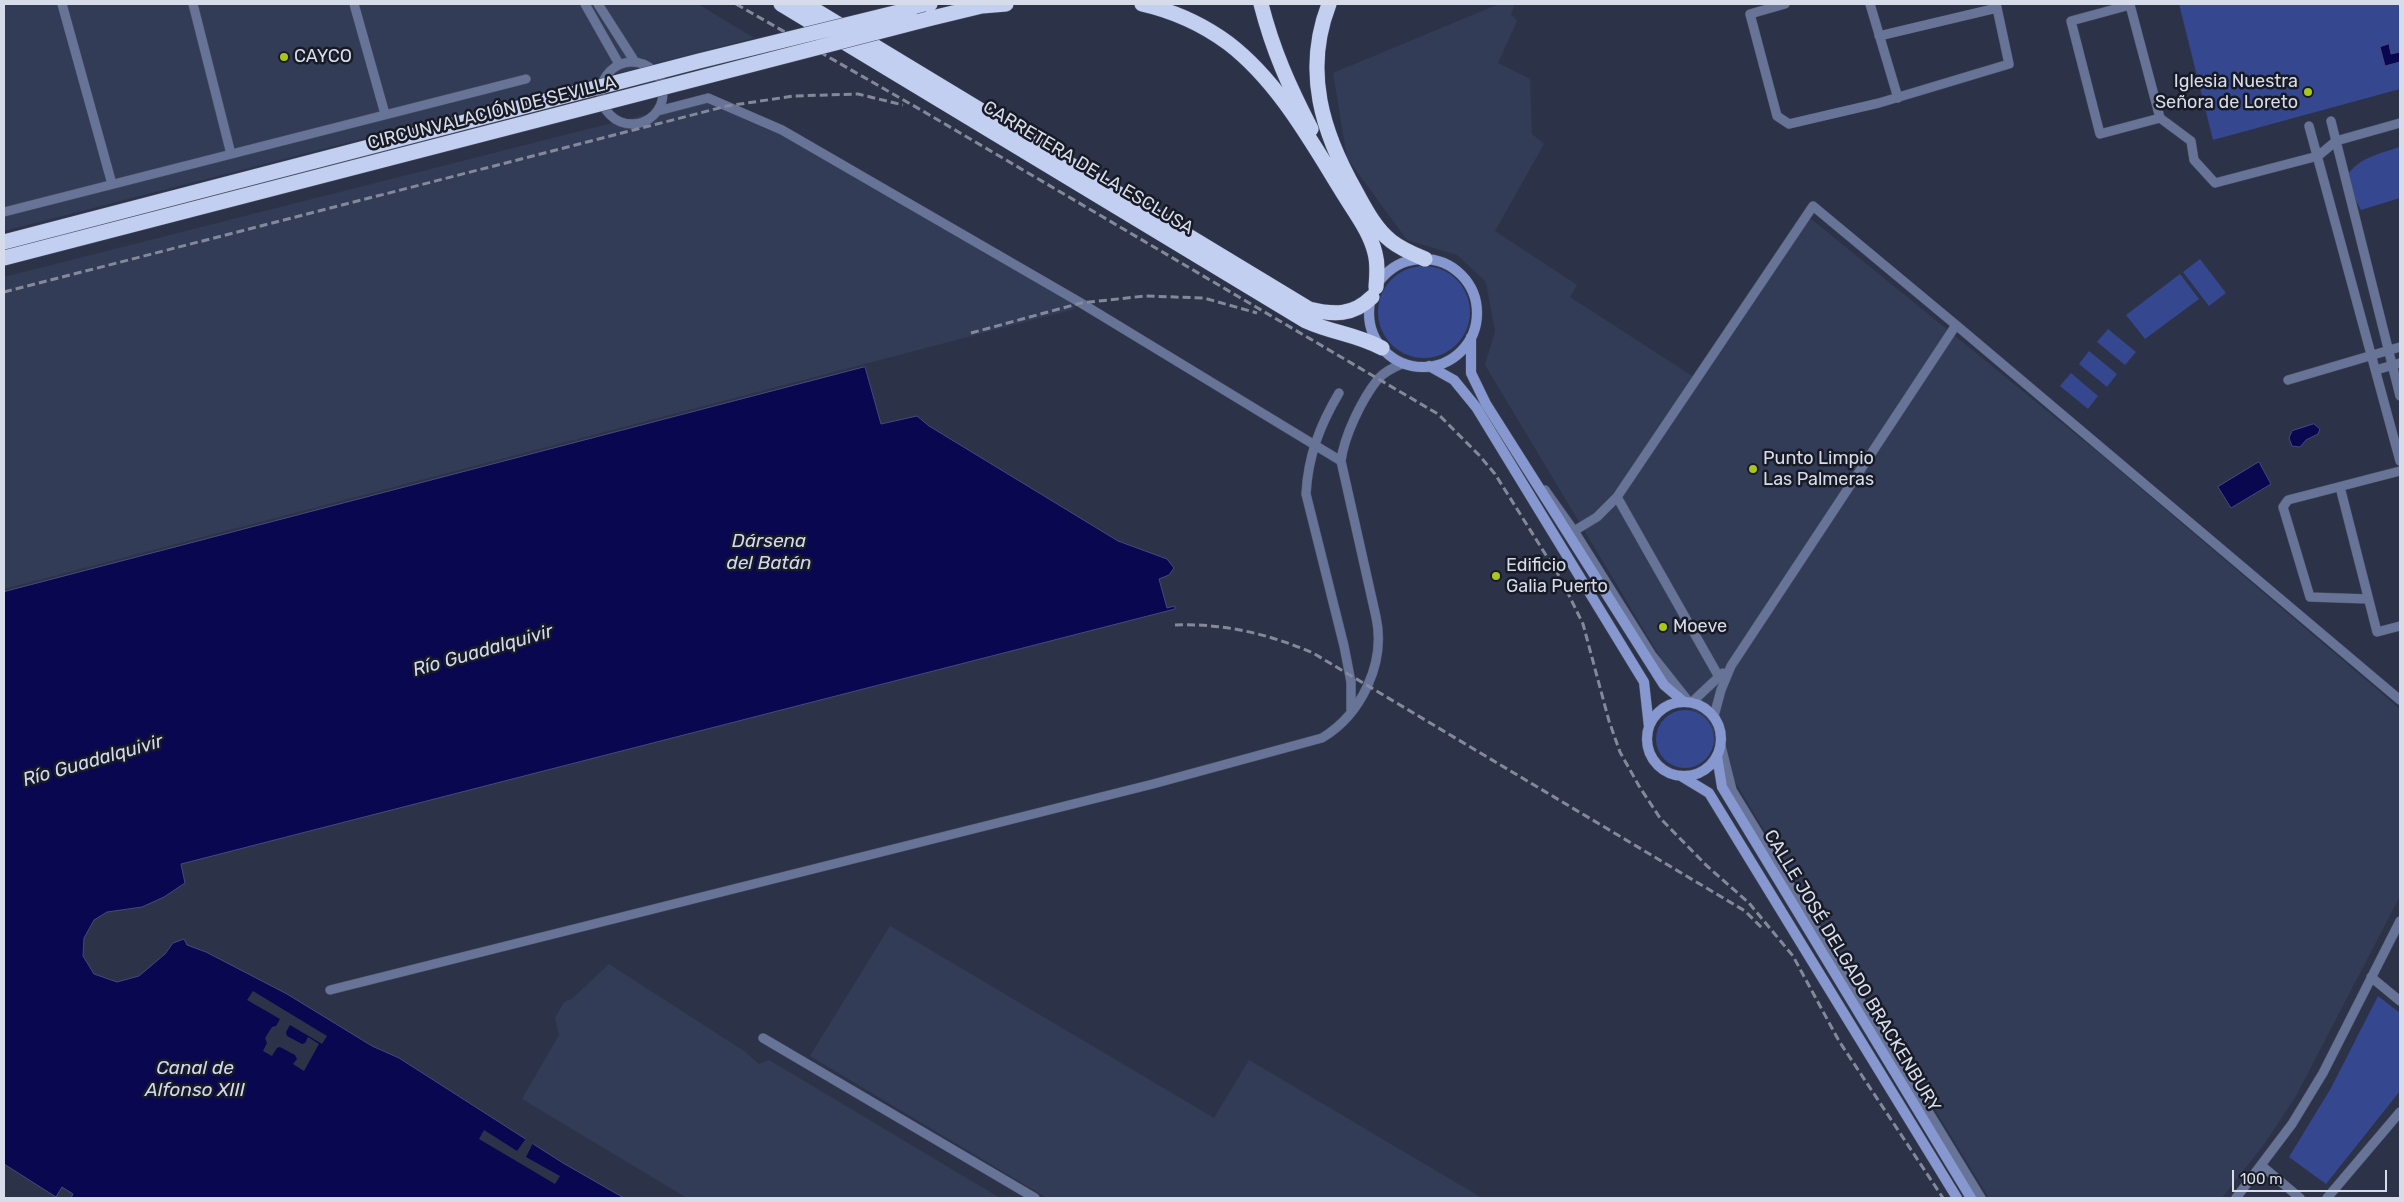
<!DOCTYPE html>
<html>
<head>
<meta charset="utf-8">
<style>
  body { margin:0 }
  #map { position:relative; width:2404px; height:1202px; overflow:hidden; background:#2c3348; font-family:Rubik,sans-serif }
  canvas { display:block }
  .frame { position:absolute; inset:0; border:5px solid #d7dcea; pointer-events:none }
  .scale { position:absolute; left:2232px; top:1170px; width:155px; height:22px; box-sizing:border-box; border:2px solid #d7dcea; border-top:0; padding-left:6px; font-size:15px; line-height:18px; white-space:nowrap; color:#d7dcea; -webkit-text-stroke:4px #181b25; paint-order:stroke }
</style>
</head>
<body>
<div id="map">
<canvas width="2404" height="1202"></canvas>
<div class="frame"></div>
<div class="scale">100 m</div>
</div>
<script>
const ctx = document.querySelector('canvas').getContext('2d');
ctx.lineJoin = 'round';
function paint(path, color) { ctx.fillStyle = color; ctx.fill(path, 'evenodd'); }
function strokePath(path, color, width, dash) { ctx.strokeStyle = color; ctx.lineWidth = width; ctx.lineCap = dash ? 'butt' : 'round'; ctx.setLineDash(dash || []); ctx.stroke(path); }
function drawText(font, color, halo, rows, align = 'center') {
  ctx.font = font + ' Rubik,sans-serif'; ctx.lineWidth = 5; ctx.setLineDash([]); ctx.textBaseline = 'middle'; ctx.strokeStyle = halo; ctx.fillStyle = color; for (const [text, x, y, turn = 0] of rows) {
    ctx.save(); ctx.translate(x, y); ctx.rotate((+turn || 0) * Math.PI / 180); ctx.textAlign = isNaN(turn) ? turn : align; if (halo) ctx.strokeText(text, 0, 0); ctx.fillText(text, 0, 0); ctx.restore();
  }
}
paint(new Path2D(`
  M4,4H698L754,38L4,231Z
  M1499,4H1515L1511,14L1517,21L1498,63L1530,79L1532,134L1544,144L1495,231L1577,285L1570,297L1700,381L1810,218L2105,458L2400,709V896L2296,1096L2265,1143L2222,1198H1989L1773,845L1485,365L1495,331L1486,282L1457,255L1407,240L1347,158L1333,73Z
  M703,100L777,132L1073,303L1075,309L4,589V277Z
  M890,926L1214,1118L1249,1060L1482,1198H1047L810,1056Z
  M609,964L744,1051L759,1064L769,1060L1000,1198H687L522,1099L559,1035L555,1018L564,1002L572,999Z`), '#333c56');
paint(new Path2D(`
  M2179,4H2400V89L2213,140Z
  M2400,147V198L2361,210L2345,180C2355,158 2379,154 2400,147Z
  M2200,259L2226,293L2209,306L2183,272Z
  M1378 312a46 46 0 1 1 92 0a46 46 0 1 1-92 0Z
  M2180,274L2199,299L2145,339L2126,315Z
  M2108,329L2136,352L2125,365L2097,342Z
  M2089,351L2117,374L2107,387L2079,364Z
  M2071,373L2098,396L2088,409L2060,386Z
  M1656 739a29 29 0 1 1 58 0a29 29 0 1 1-58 0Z
  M2378,996L2400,1013V1091L2326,1184L2289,1157L2331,1088Z`), '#35478e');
const water = new Path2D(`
  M2389,44L2391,54L2400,52V62L2385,66L2380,47Z
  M865,367L881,424L917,416L929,426L1118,541L1167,559L1174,568L1169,575L1159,579L1167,608L1175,606V609L181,864L185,883L164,897L142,907L107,912L94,920L84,938L83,956L94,974L117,982L139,976L165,954L173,943L184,939L187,945L206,952L287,994L372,1046L399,1058L563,1163L624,1198H71L73,1194L62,1187L56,1197L4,1164V592Z
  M2314,424L2320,429L2318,434L2306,440L2300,447L2292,446L2289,438L2292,431Z
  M2259,462L2271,484L2231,508L2218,487Z`);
paint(water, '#090750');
strokePath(water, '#47477e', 1);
paint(new Path2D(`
  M253,991L327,1036L322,1044L290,1025L286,1032L287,1036L302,1044L305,1043L308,1037L319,1044L304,1071L293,1064L297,1059L295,1055L280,1047L277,1048L272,1056L263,1051L267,1043L265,1038L272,1027L276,1026L280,1019L247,1000Z
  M484,1130L517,1151L527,1137L534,1141L526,1157L560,1176L555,1184L479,1139Z`), '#2c3348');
const street = new Path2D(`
  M62,4L112,184
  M193,4L231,154
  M354,4L385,114
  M585,4L619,64
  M598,4L635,62
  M1785,4L1750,14L1777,116L1789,124L1879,103L2009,64L1997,8
  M1870,4L1898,98
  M1879,36L1997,8L1996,4
  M601 93a31 31 0 1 1 62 0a31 31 0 1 1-62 0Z
  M658,111L708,98L782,130L1081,303L1341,461
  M2160,118L2100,134L2071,21L2130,5L2160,118L2191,141L2194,160L2215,183L2318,156L2336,141L2400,123
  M2331,121L2400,396
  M2309,126L2400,461
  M4,212L526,79
  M1956,325L2400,700
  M2376,370L2400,363
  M2288,380L2400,347
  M1339,393C1320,425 1308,456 1306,494L1344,646L1351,682V709
  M2340,487L2377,632L2400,626
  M1545,490L1574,531
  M1617,497L1597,517L1574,531L1651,654L1689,702
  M2368,599L2310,597L2283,507L2288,500L2400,471
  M1692,702L1723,673
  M1714,716L1721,690L1731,666L1956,325L1813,206L1617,497L1719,677
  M1721,746L1732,790L1981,1198
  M2371,977L2400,1001
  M330,990L1153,784L1322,738C1362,714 1386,662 1376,617L1341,461C1344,436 1362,399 1378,379C1385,371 1394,367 1404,363
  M763,1038L1035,1198
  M2262,1166L2300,1198
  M2236,1198L2292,1124L2323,1073L2400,921
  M2327,1198L2400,1112`);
const secondary = new Path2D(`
  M1369 313a54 54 0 1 1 108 0a54 54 0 1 1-108 0Z
  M1471,337V373L1486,404L1664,685L1684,702
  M1429,366L1454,380L1476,407L1644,682L1649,727
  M1647 739a37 37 0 1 1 74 0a37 37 0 1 1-74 0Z
  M1717,756L1722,787L1971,1198
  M1681,776L1709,793L1957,1198`);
const highway = new Path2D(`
  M781,4L1306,321C1332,333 1356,334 1382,348
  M805,4L1309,309C1333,315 1353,316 1372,297
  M1142,4C1173,11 1202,24 1228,43C1279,82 1312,143 1345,196C1356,214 1370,232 1375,253C1378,264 1377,275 1376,287
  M1261,4C1273,51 1289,86 1311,129
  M1329,4C1303,71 1322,132 1356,192C1366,210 1375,228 1391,241C1401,249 1413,254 1425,259
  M982,6L1006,4
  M911,9L930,4
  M928,19L990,4`);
strokePath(street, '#4b5165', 10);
strokePath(secondary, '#4b5165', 11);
strokePath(highway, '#4b5165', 16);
strokePath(street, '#687497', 9);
strokePath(secondary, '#8698cf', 10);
strokePath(highway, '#c3cff1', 15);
strokePath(new Path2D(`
  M736,4L921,110L1438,414L1479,455L1495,474L1561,579L1583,624L1609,721L1620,752L1639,786L1660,818L1707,866L1749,903L1793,956L1839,1041L1943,1198
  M4,292L727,106L794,96L858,94L903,105
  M971,333L1081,303L1145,296L1204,298L1257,313
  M1175,625C1223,623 1269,634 1313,653L1745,911L1763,929`), '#83899a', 3, [8, 4]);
const highwayBridge = new Path2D(`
  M4,242L699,61L911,9
  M4,258L928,19`);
strokePath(highwayBridge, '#4b5165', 16, []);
strokePath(highwayBridge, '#c3cff1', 15);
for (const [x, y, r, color] of [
  [284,57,5,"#a9c71a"],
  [2308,92,5,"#a9c71a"],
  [1753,469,5,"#a9c71a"],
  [1496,576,5,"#a9c71a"],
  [1663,627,5,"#a9c71a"]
]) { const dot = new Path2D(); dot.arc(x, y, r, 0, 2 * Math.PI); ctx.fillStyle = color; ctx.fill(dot); strokePath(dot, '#181b25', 2); }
drawText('18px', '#d7dcea', '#181b25', [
  ["CAYCO",294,57],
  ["Iglesia Nuestra",2298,82,"right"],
  ["Señora de Loreto",2298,103,"right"],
  ["Punto Limpio",1763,459],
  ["Las Palmeras",1763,480],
  ["Edificio",1506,566],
  ["Galia Puerto",1506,587],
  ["Moeve",1673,627]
], 'left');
drawText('18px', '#d7dcea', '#181b25', [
  ["CIRCUNVALACIÓN DE SEVILLA",492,113,-14],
  ["CARRETERA DE LA ESCLUSA",1088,168,31],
  ["CALLE JOSÉ DELGADO BRACKENBURY",1852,971,59]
]);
drawText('italic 19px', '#d1d9ef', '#181b25', [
  ["Dársena",769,542],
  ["del Batán",769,564],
  ["Río Guadalquivir",483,651,-16],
  ["Río Guadalquivir",93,761,-16],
  ["Canal de",195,1069],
  ["Alfonso XIII",195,1091]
]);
</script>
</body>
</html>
